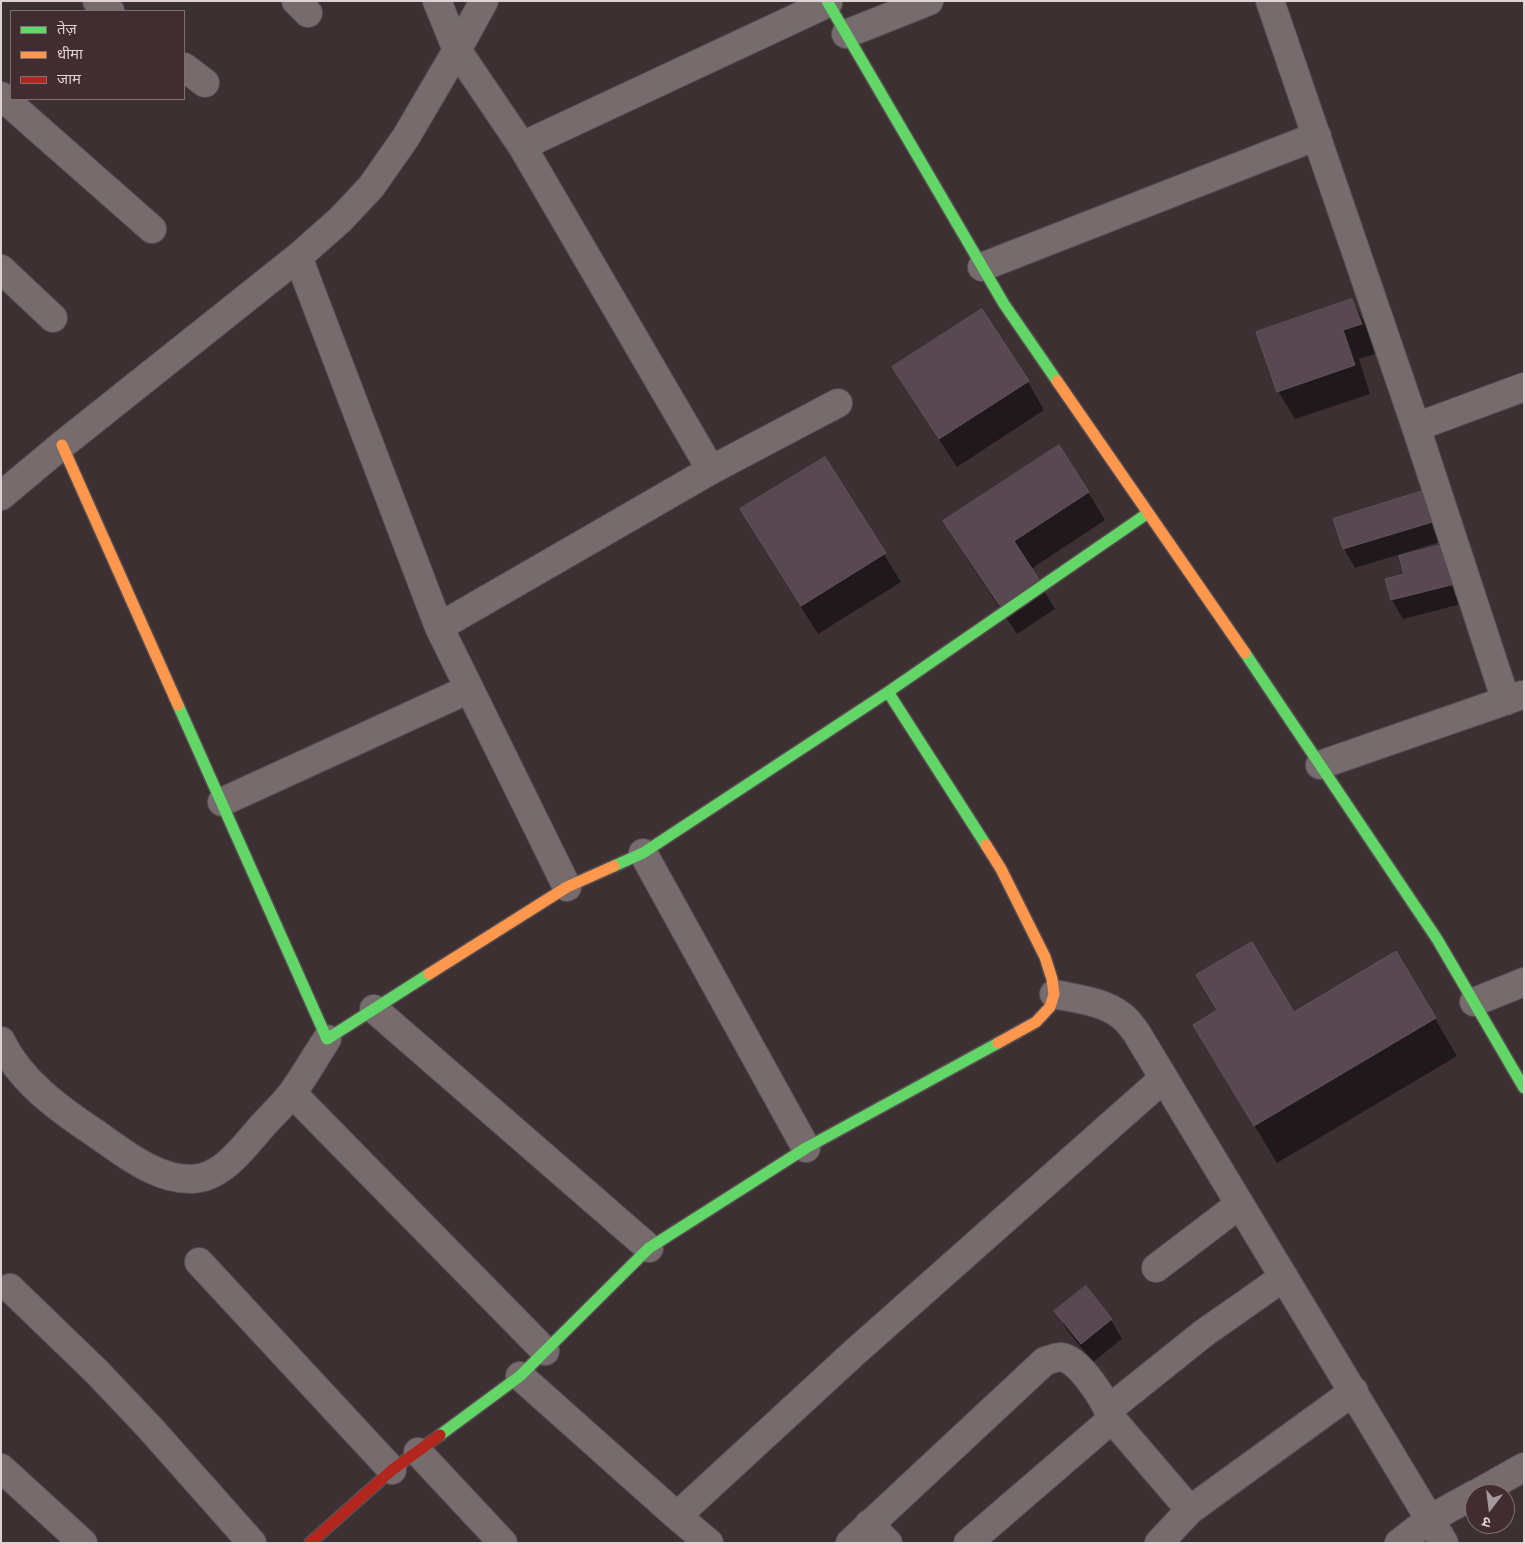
<!DOCTYPE html>
<html>
<head>
<meta charset="utf-8">
<style>
  body { margin:0 }
  #map { position:relative; width:1525px; height:1544px; overflow:hidden; background:#3c3033; font-family:"Libre Baskerville","Noto Sans Devanagari",serif }
  canvas { display:block }
  .frame { position:absolute; inset:0; border:2px solid #dfd1d4; pointer-events:none }
  .legend { position:absolute; left:10px; top:10px; width:175px; height:90px; box-sizing:border-box; background:#402c31; border:1px solid #806e72; margin:0; padding:6px 9px; list-style:none; font-size:15px; color:#dfd1d4 }
  .legend li { display:flex; align-items:center; gap:10px; height:25px }
  .legend b { width:25px; border:1px solid #806e72 }
  .north { position:absolute; left:1465px; top:1484px; width:50px; height:50px; box-sizing:border-box; background:#402c31; border:1px solid #806e72; border-radius:50%; rotate:195deg; font-size:14px; font-weight:700; line-height:20px; text-align:center; color:#dfd1d4 }
  .north::after { content:''; display:block; margin:auto; width:18px; height:22px; background:#a6999c; clip-path:polygon(50% 0,100% 100%,50% 72%,0 100%) }
</style>
</head>
<body>
<div id="map">
<canvas width="1525" height="1544"></canvas>
<div class="frame"></div>
<ul class="legend">
<li><b style="height:6px;background:#63d668"></b>तेज़</li>
<li><b style="height:6px;background:#ff974d"></b>धीमा</li>
<li><b style="height:6px;background:#b3261e"></b>जाम</li>
</ul>
<div class="north">उ</div>
</div>
<script>
const ctx = document.querySelector('canvas').getContext('2d');
ctx.lineJoin = 'round';
function paint(path, color) { ctx.fillStyle = color; ctx.fill(path, 'evenodd'); }
function strokePath(path, color, width, dash) { ctx.strokeStyle = color; ctx.lineWidth = width; ctx.lineCap = dash ? 'butt' : 'round'; ctx.setLineDash(dash || []); ctx.stroke(path); }
paint(new Path2D(`
  M1352,300L1368,329L1377,353L1359,359L1370,394L1295,419L1278,391Z
  M894,367L1028,382L1044,410L957,467L910,395Z
  M825,459L901,582L818,634L758,538Z
  M1429,491L1449,539L1355,568L1344,549Z
  M1088,492L1105,520L1031,569L1055,609L1017,634L961,549L945,521Z
  M1444,546L1465,603L1403,619L1392,600L1386,580L1406,575Z
  M1396,953L1457,1056L1277,1163L1216,1062L1218,1011L1294,1014Z
  M1085,1288L1111,1320L1122,1339L1093,1362L1067,1330L1056,1311Z`), '#0007');
const building = new Path2D(`
  M1352,299L1362,324L1343,330L1355,365L1277,392L1256,332Z
  M982,309L1029,381L939,439L892,367Z
  M1059,445L1089,492L1014,541L1040,581L1000,606L943,521Z
  M825,457L886,553L801,606L740,509Z
  M1429,489L1439,520L1343,549L1333,519Z
  M1445,544L1455,584L1391,600L1385,579L1404,574L1399,556Z
  M1252,942L1294,1012L1396,951L1436,1018L1254,1126L1193,1025L1217,1010L1196,975Z
  M1086,1286L1112,1319L1081,1344L1054,1311Z`);
paint(building, '#594752');
strokePath(building, '#5e565a', 1);
const street = new Path2D(`
  M97,1L110,11
  M296,1L308,13
  M437,1L457,50L522,146L711,470
  M1270,1L1416,427L1506,701
  M846,34L929,1
  M184,67L205,83
  M1,96L152,229
  M522,146L828,3
  M298,257L439,627L567,887
  M982,267L1317,136
  M1,269L53,318
  M1416,427L1524,387
  M1,496L62,445L298,257L340,220L371,187L406,137L457,50L484,1
  M439,627L711,470L838,403
  M1320,765L1522,695
  M222,802L469,689
  M643,853L806,1148
  M1054,994C1077,999 1104,1001 1123,1017C1128,1021 1132,1027 1136,1032L1444,1543
  M1474,1002L1524,982
  M374,1009L649,1248
  M1,1041C20,1081 59,1109 95,1133C124,1153 156,1180 193,1179C224,1177 245,1145 264,1124C273,1114 284,1104 292,1093C305,1076 315,1057 327,1039
  M292,1093L545,1351
  M199,1262L392,1470
  M1156,1268L1240,1204
  M10,1288L97,1372L150,1428L252,1543
  M520,1376L677,1516L709,1543
  M1109,1409L1204,1333L1284,1277
  M418,1452L503,1543
  M1,1468L83,1543
  M1476,1494L1524,1467
  M677,1516L855,1352L1164,1078
  M869,1524L888,1543
  M850,1543L1045,1361C1050,1360 1055,1357 1061,1357C1080,1359 1106,1402 1112,1419L1190,1510
  M968,1543L1112,1419
  M1159,1543L1190,1510L1354,1391
  M1399,1543L1430,1519L1475,1494`);
const fast = new Path2D(`
  M827,1L1004,304L1057,381
  M1245,653L1437,939L1524,1088
  M888,692L986,845
  M178,705L327,1039L429,974
  M614,866L643,853L888,692L1148,513
  M440,1435L520,1376L649,1248L806,1148L998,1043`);
const slow = new Path2D(`
  M1057,381L1245,653
  M62,445L178,705
  M986,845L1001,869L1045,957L1052,979L1054,994L1050,1007L1036,1022L998,1043
  M429,974L567,887L614,866`);
const jam = new Path2D(`
  M310,1543L392,1470L440,1435`);
strokePath(street, '#584e50', 30);
strokePath(fast, '#584e50', 14);
strokePath(slow, '#584e50', 14);
strokePath(jam, '#584e50', 14);
strokePath(street, '#766c6e', 28);
strokePath(fast, '#63d668', 11);
strokePath(slow, '#ff974d', 11);
strokePath(jam, '#b3261e', 11);
</script>
</body>
</html>
